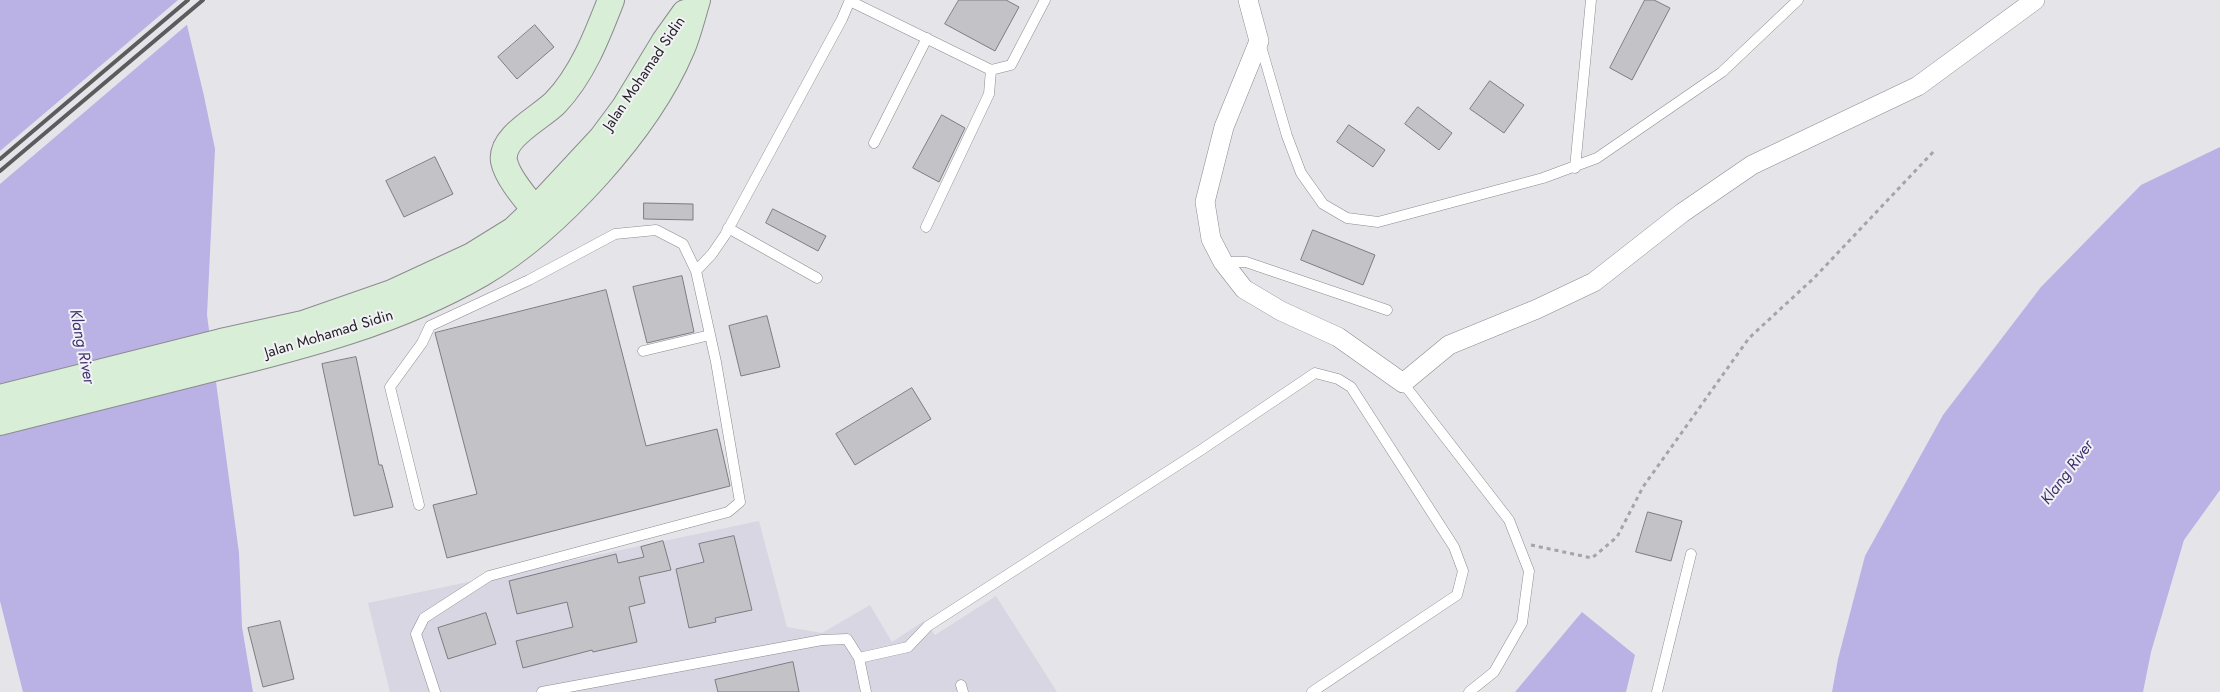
<!DOCTYPE html>
<html>
<head>
<meta charset="utf-8">
<style>
  body { margin:0 }
  canvas { display:block; background:#e4e4e9 }
</style>
</head>
<body>
<canvas width="2220" height="692"></canvas>
<script>
const ctx = document.querySelector('canvas').getContext('2d');
ctx.lineJoin = 'round';
function paint(path, color) { ctx.fillStyle = color; ctx.fill(path, 'evenodd'); }
function strokePath(path, color, width, dash) { ctx.strokeStyle = color; ctx.lineWidth = width; ctx.lineCap = dash ? 'butt' : 'round'; ctx.setLineDash(dash || []); ctx.stroke(path); }
function drawText(font, color, halo, rows, align = 'center') {
  ctx.font = font + ' Jost,sans-serif'; ctx.lineWidth = 4; ctx.setLineDash([]); ctx.textBaseline = 'middle'; ctx.strokeStyle = halo; ctx.fillStyle = color; for (const [text, x, y, turn = 0] of rows) {
    ctx.save(); ctx.translate(x, y); ctx.rotate((+turn || 0) * Math.PI / 180); ctx.textAlign = isNaN(turn) ? turn : align; if (halo) ctx.strokeText(text, 0, 0); ctx.fillText(text, 0, 0); ctx.restore();
  }
}
paint(new Path2D(`
  M759,521L787,627L822,633L870,605L892,642L924,621L935,635L996,596L1057,692H390L368,603Z`), '#d7d6e2');
paint(new Path2D(`
  M0,0H181L204,96L215,149L207,315L239,553L242,627L253,692H23L0,601Z
  M2220,147V490L2184,540L2151,652L2143,692H1832L1838,659L1865,556L1943,415L2041,287L2141,185Z
  M1582,612L1635,655L1626,692H1515Z`), '#bab2e5');
paint(new Path2D(`
  M178,0H184L189,23L0,184V151Z`), '#e4e4e9');
const building = new Path2D(`
  M959,0H1006L1019,7L995,51L945,24Z
  M1645,0H1654L1670,8L1632,80L1610,68Z
  M535,25L554,47L517,79L498,57Z
  M1490,81L1524,105L1504,133L1470,109Z
  M1418,107L1452,133L1439,150L1405,124Z
  M942,115L965,128L939,182L913,168Z
  M1349,125L1385,150L1373,167L1337,142Z
  M435,157L453,194L404,217L386,181Z
  M644,203L693,204V220L644,219Z
  M773,209L826,236L818,251L766,223Z
  M1313,230L1375,255L1363,285L1301,260Z
  M682,276L694,332L647,343L633,287Z
  M606,290L646,446L717,429L730,486L447,558L433,505L477,494L435,333Z
  M767,316L780,367L741,376L729,326Z
  M356,357L379,465H382L393,507L354,516L322,364Z
  M912,388L931,419L855,465L836,434Z
  M1648,512L1682,521L1671,561L1636,552Z
  M734,536L752,610L715,618L716,622L689,628L676,569L704,562L699,544Z
  M663,541L671,570L639,577L645,603L629,607L637,642L593,652L592,650L523,668L516,641L573,627L567,602L517,614L509,581L616,554L618,563L644,557L641,547Z
  M486,613L496,644L448,659L438,628Z
  M280,621L294,679L263,687L248,628Z
  M793,662L799,692H718L715,680Z`);
paint(building, '#c3c2c7');
strokePath(building, '#7d7c81', 1);
const lane = new Path2D(`
  M850,1L991,70L1011,65L1045,0
  M1260,43L1287,136L1301,173L1323,204L1347,218L1378,222L1543,178L1597,158L1722,72L1798,0
  M874,143L927,38
  M1575,168L1591,0
  M926,227L989,94L991,70
  M728,228L817,278
  M1223,262H1246L1387,310
  M696,271L712,254L725,235L842,19L850,0
  M643,351L710,335
  M1403,383L1509,520L1529,571L1522,623L1494,672L1469,692
  M419,505L390,387L422,343L430,326L529,280L615,234L656,230L683,244L696,271L716,362L740,502L728,512L489,576L424,618L416,634L435,692
  M859,658L908,647L928,626L1201,450L1315,373L1338,379L1351,387L1454,547L1463,571L1457,595L1312,692
  M961,685L963,692
  M542,692L822,640L847,639L859,658L866,692
  M1657,692L1691,554`);
const street = new Path2D(`
  M1248,0L1259,41L1224,127L1205,202L1211,239L1223,262L1244,289L1281,311L1338,337L1403,383L1449,345L1537,309L1594,282L1682,213L1752,165L1918,86L2035,0`);
const secondary = new Path2D(`
  M546,224C534,207 508,181 504,161C500,137 540,118 555,103C582,75 597,36 611,0
  M0,398L221,342L303,324L392,293L472,256L514,230L535,210L602,138L625,107L665,41L685,13
  M0,422C70,404 140,387 210,369C304,346 397,322 482,273C557,229 647,130 681,50C688,34 692,16 697,0`);
strokePath(lane, '#8c8b90', 11);
strokePath(street, '#8c8b90', 20);
strokePath(secondary, '#8c8b90', 28);
strokePath(new Path2D(`
  M1531,545L1592,558L1617,537L1643,487L1749,338L1814,278L1935,150`), '#a5a5a9', 3, [4, 4]);
strokePath(lane, '#fff', 10);
strokePath(street, '#fff', 19);
strokePath(secondary, '#d9eed6', 26);
strokePath(new Path2D(`
  M0,159L188,0
  M0,171L203,0`), '#5c5c5f', 4);
drawText('15px', '#1f1f21', '#f2f1f6', [
  ["Jalan Mohamad Sidin",645,74,-56],
  ["Jalan Mohamad Sidin",329,335,-17]
]);
drawText('italic 16px', '#40326f', '#f2f1f6', [
  ["Klang River",81,347,79],
  ["Klang River",2068,473,-53]
]);
</script>
</body>
</html>
